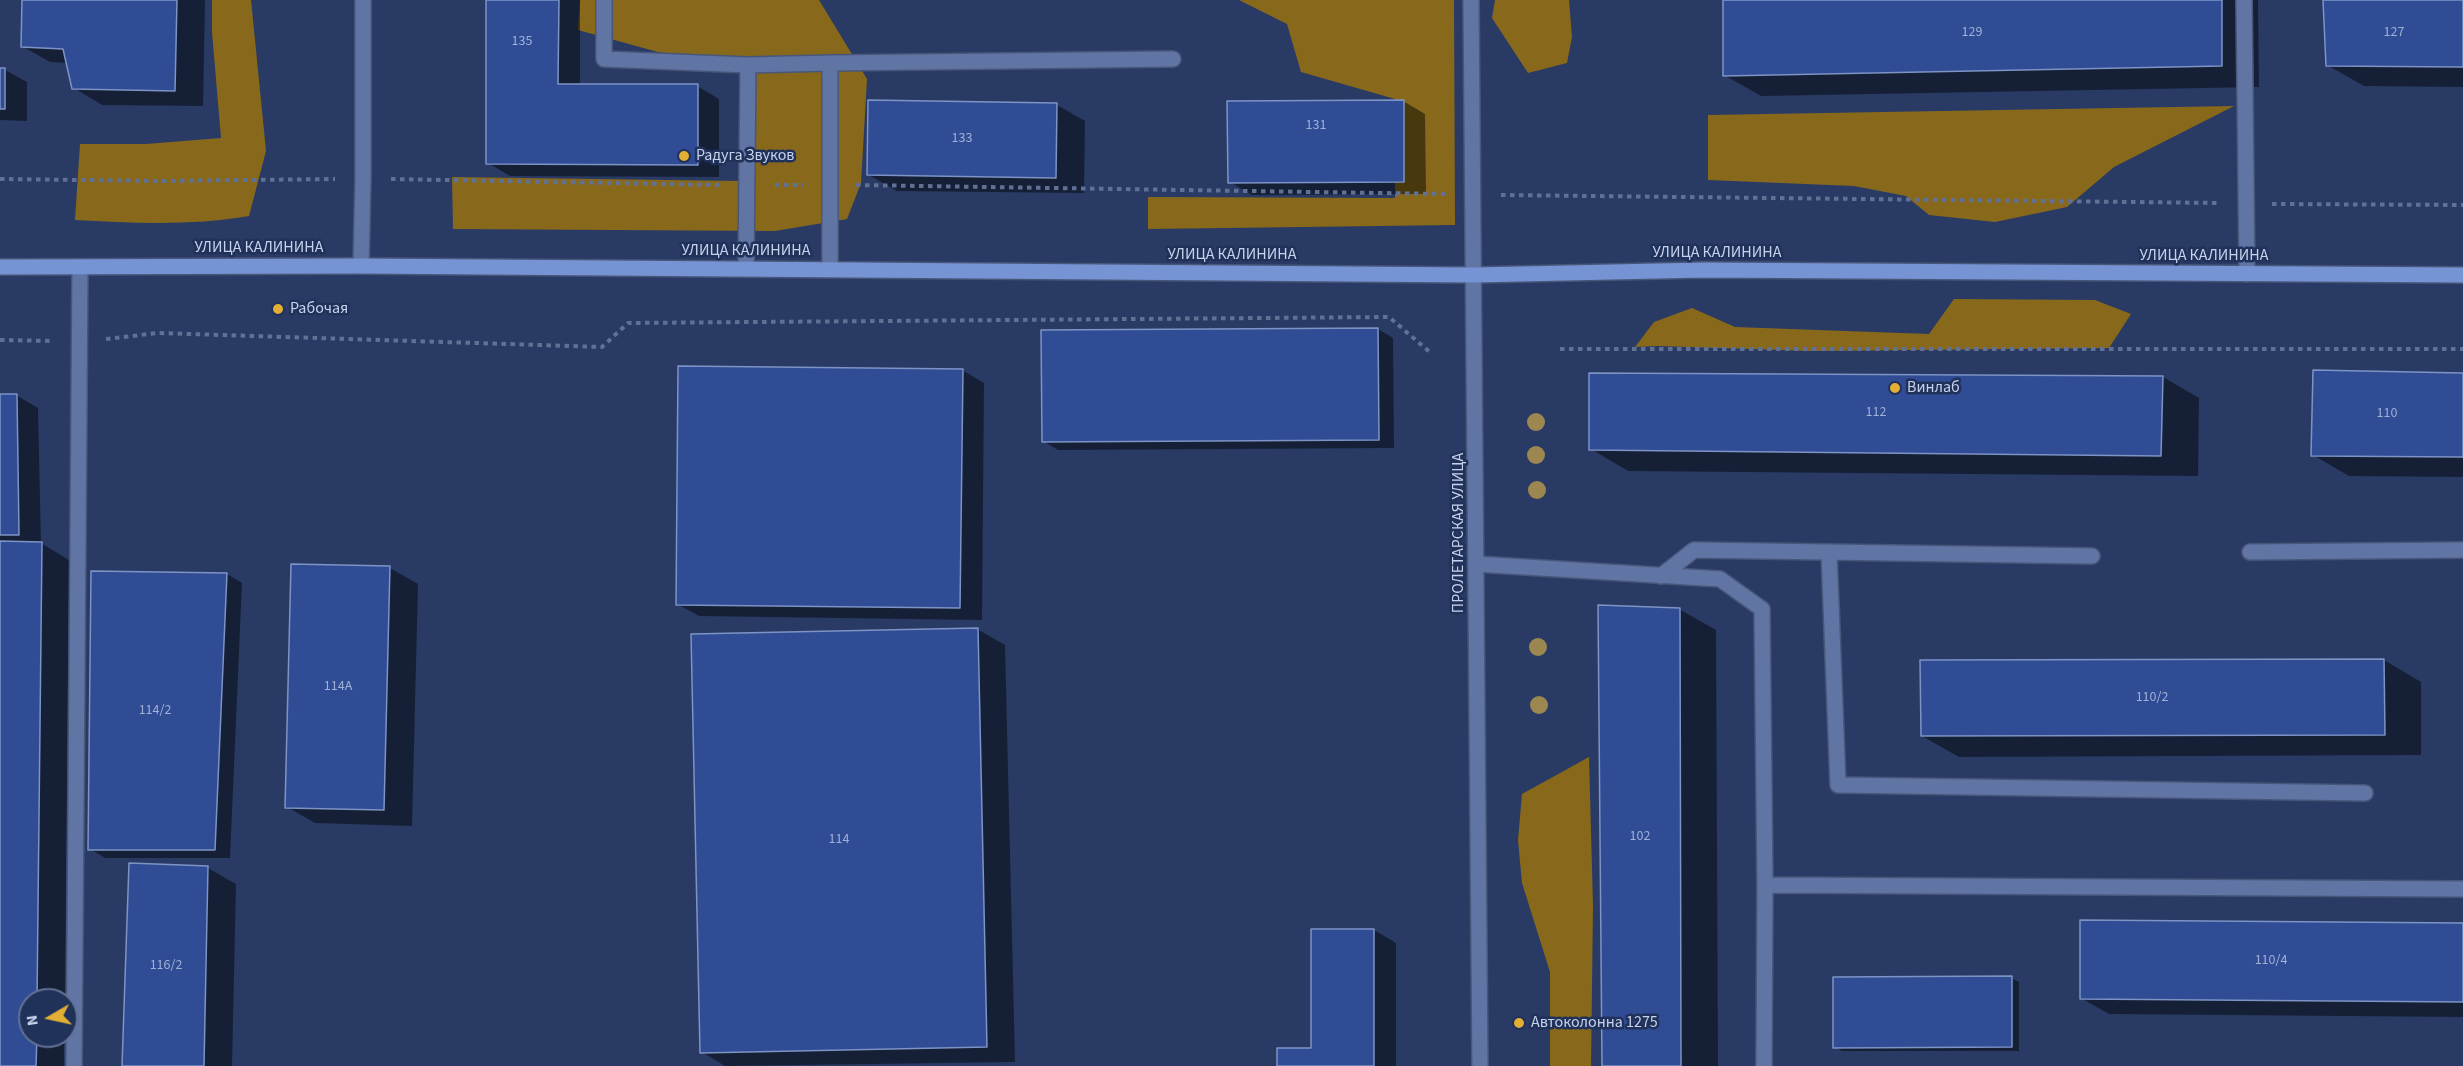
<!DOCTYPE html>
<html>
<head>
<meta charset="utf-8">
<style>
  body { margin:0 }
  #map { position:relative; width:2463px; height:1066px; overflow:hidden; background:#293b65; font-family:"Source Sans 3",sans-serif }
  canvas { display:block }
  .north { position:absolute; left:18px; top:988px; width:60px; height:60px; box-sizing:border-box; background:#20315a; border:2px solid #627194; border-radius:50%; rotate:261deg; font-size:16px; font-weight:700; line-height:24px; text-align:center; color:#c6d2ec }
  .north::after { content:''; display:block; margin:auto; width:21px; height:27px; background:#e1af34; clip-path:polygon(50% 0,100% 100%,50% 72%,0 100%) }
</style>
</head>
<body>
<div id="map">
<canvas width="2463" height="1066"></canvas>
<div class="north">N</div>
</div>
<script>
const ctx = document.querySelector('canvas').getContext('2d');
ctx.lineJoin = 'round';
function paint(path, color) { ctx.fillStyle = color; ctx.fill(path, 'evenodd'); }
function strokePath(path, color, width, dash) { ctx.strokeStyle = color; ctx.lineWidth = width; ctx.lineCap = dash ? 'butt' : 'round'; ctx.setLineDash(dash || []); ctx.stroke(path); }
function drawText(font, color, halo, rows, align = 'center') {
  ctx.font = font + ' "Source Sans 3",sans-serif'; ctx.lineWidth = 5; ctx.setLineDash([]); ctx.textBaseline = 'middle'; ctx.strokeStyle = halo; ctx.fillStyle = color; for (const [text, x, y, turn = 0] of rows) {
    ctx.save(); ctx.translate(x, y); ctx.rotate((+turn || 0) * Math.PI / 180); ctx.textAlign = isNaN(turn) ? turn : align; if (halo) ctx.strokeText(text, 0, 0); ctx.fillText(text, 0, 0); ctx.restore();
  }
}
paint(new Path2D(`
  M212,0H251L266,151L249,216C191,226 133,223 75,220L80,144H146L221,138L212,32Z
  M580,0H819L867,79L861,183L847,219L775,231L453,229L452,177L740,181L741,70L658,52L578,30Z
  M1239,0H1454L1455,225L1148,229V197L1395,198V99L1301,72L1287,24Z
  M1495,0H1569L1572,37L1567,63L1528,73L1492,18Z
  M2234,106L2114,167L2067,207L1995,222L1929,215L1906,196L1854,186L1708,180V115Z
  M1954,299L2095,300L2131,314L2109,348L1812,351L1658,346L1635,347L1654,322L1692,308L1735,327L1929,334Z
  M1589,757L1593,906L1591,1066H1550V972L1522,883L1518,840L1522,794Z`), '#88691b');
paint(new Path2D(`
  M23,0H205L203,106L102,105L74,88L68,63L50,62L22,46Z
  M488,0H580V85L697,86L719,99V177L510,176L488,163Z
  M1725,0H2258L2259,87L1761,96L1724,75Z
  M2325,0H2463V87L2364,86L2327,65Z
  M0,70H5L27,82V121L0,120Z
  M1403,101L1425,114L1426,194L1252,195L1230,182Z
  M1057,105L1085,121L1084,193L897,191L869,175Z
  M1378,329L1393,338L1394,448L1058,450L1043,441Z
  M962,370L984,383L982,620L699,616L677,604Z
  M2463,374V477L2349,476L2313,455Z
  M2163,377L2199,398L2198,476L1628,471L1591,449Z
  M0,395H16L38,408L41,543L69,560L65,1000H30V1036H64V1066H0Z
  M390,568L418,584L412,826L315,823L287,807Z
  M227,574L242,583L230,858H105L90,849Z
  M1679,609L1716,630L1718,1066H1603Z
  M977,629L1005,645L1015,1062L725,1066L702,1052Z
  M2384,660L2421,682V755L1959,757L1922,736Z
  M208,868L236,884L232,1066H124Z
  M2463,925V1017L2109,1014L2081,998Z
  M1374,930L1396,943V1066H1278L1312,1049Z
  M2011,978L2019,982V1051H1842L1835,1047Z`), '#0007');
const building = new Path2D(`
  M22,0H177L175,91L72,89L63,49L21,47Z
  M486,0H559L558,84H698V165L486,164Z
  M1723,0H2222V66L1723,76Z
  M2323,0H2463V67L2326,66Z
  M0,68H5V109H0Z
  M868,100L1057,103L1056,178L867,175Z
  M1404,100V182L1228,183L1227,101Z
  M1378,328L1379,440L1042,442L1041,330Z
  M678,366L963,369L960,608L676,605Z
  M2313,370L2463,373V457L2311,456Z
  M1589,373L2163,376L2161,456L1589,450Z
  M0,394H17L19,535H0Z
  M0,541L42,542L37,1000H30V1036H37L36,1066H0Z
  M291,564L390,566L384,810L285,808Z
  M91,571L227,573L215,850H88Z
  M1598,605L1680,608L1681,1066H1602Z
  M978,628L987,1047L700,1053L691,634Z
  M2384,659L2385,735L1921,736L1920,660Z
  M129,863L208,866L204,1066H122Z
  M2080,920L2463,923V1002L2080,999Z
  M1311,929H1374V1066H1277V1048H1311Z
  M2012,976V1047L1833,1048V977Z`);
paint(building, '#2f4c95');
strokePath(building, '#7e94c5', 1.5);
const service = new Path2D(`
  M604,0V59L748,65L746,269
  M2244,0L2247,274
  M748,65L830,63
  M361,266L363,179V0
  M830,269V63L1173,59
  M2250,552L2463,550
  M1829,553L1838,785L2365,793
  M1476,564L1720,579L1762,609L1765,885L2463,889
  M1661,576L1694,550L2092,556
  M74,1066L80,268
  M1764,1066L1765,885`);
const tertiary = new Path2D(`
  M1471,0L1480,1066`);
const primary = new Path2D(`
  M0,267L361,266L1474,275L1704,270L2463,275`);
strokePath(service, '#48567a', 18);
strokePath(tertiary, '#48567a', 18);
strokePath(primary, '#48567a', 18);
strokePath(new Path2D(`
  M0,179L161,181L335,179
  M391,179L719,185
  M775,185H803
  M856,185L1445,194
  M1501,195L2219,203
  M2272,204L2463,205
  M106,339L158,333L602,347L628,323L1389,317L1432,354
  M0,340L53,341
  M1560,349H2463`), '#617196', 4, [4.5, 4.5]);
strokePath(service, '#6075a4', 15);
strokePath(tertiary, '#6075a4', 15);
strokePath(primary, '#7693d3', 15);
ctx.fillStyle = '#9d8751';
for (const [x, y] of [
  [1536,422],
  [1536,455],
  [1537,490],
  [1538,647],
  [1539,705]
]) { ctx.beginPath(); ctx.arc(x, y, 9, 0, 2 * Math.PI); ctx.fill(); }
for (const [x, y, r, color] of [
  [684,156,6,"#e1af34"],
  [278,309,6,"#e1af34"],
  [1895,388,6,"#e1af34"],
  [1519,1023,6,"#e1af34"]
]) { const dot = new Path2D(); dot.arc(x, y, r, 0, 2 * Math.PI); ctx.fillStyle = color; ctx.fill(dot); strokePath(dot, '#20315a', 2); }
drawText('14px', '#a0b0d6', null, [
  ["129",1972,33],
  ["127",2394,33],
  ["135",522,42],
  ["131",1316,126],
  ["133",962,139],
  ["112",1876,413],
  ["110",2387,414],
  ["114А",338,687],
  ["110/2",2152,698],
  ["114/2",155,711],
  ["102",1640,837],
  ["114",839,840],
  ["110/4",2271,961],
  ["116/2",166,966]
]);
drawText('16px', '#c6d2ec', '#20315a', [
  ["Радуга Звуков",696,156],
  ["Рабочая",290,309],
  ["Винлаб",1907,388],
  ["Автоколонна 1275",1531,1023]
], 'left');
drawText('16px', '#c6d2ec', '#20315a', [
  ["УЛИЦА КАЛИНИНА",259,248],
  ["УЛИЦА КАЛИНИНА",746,251],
  ["УЛИЦА КАЛИНИНА",1717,253],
  ["УЛИЦА КАЛИНИНА",1232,255],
  ["УЛИЦА КАЛИНИНА",2204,256],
  ["ПРОЛЕТАРСКАЯ УЛИЦА",1459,533,-90]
]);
</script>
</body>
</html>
